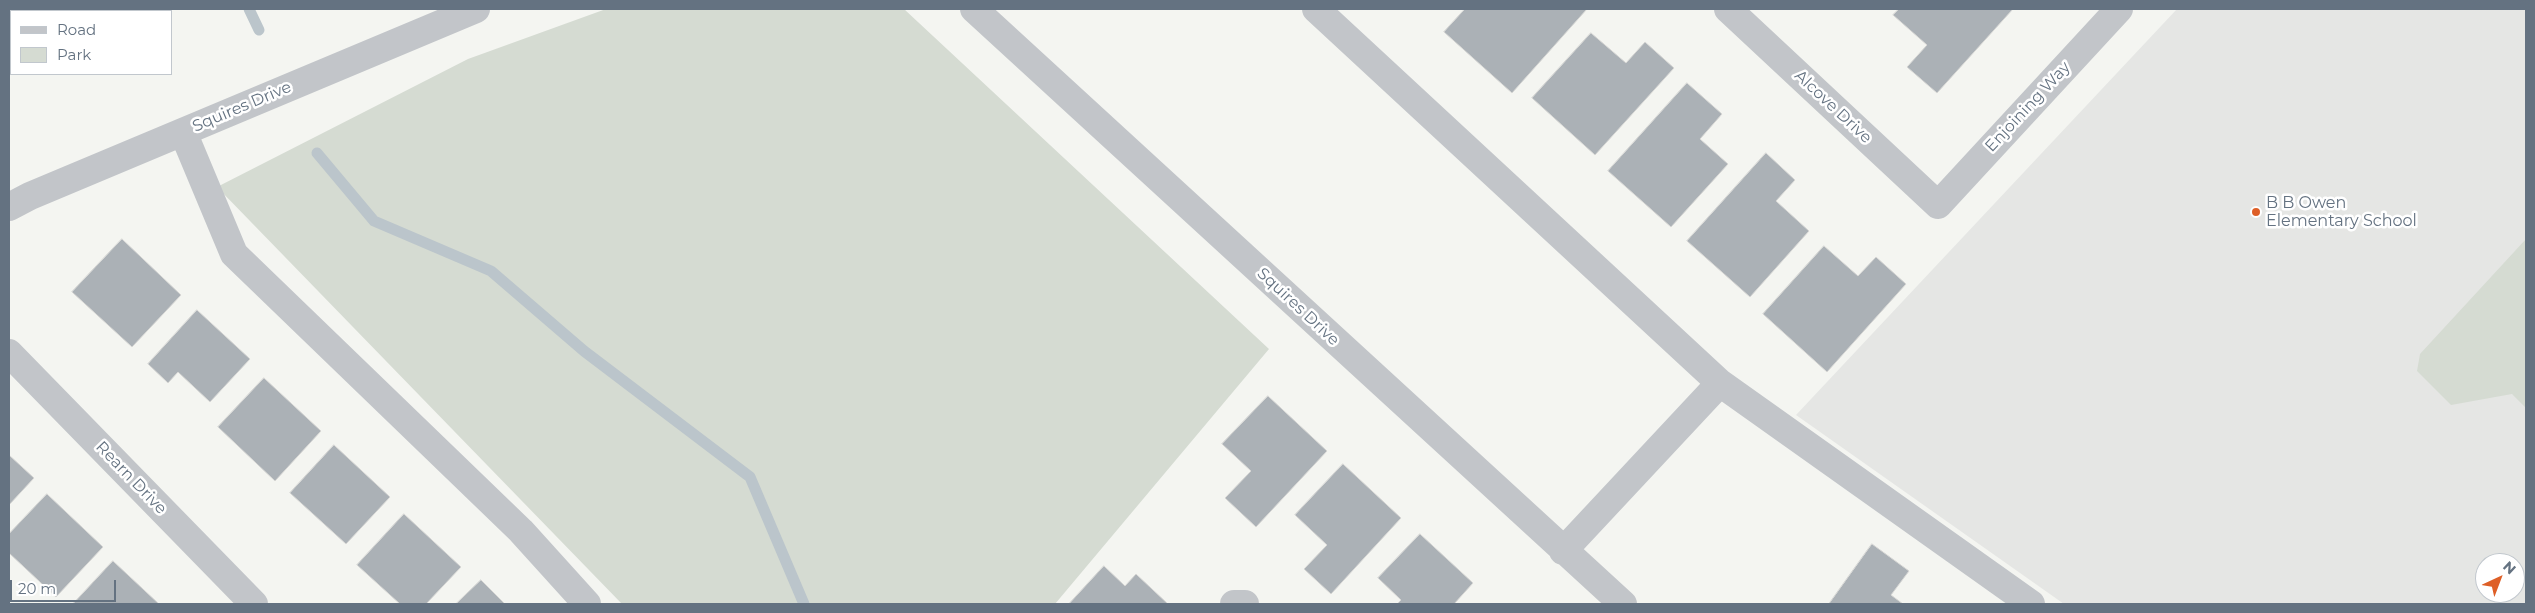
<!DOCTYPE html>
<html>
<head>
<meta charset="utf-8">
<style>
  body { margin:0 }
  #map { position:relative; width:2535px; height:613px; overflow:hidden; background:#f4f5f1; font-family:Montserrat,sans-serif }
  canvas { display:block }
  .frame { position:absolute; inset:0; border:10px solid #647281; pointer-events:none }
  .legend { position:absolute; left:10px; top:10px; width:162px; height:65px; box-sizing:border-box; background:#fff; border:1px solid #c1c7cd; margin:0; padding:6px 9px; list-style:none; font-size:15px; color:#647281 }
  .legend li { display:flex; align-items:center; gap:10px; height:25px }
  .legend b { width:25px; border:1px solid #c1c7cd }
  .north { position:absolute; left:2475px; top:553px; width:50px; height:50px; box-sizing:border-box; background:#fff; border:1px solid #c1c7cd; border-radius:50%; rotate:43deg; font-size:14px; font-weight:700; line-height:20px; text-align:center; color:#647281 }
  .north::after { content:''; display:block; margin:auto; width:18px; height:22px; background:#de5f27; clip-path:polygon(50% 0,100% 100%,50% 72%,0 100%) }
  .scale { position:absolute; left:10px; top:580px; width:106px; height:22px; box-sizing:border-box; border:2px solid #647281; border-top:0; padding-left:6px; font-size:15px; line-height:18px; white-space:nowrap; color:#647281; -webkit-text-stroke:4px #fff; paint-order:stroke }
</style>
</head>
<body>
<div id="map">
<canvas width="2535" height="613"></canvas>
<div class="frame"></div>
<ul class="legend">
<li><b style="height:6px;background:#c2c5c9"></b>Road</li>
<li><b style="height:14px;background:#d5dbd2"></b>Park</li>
</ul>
<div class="north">N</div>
<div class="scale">20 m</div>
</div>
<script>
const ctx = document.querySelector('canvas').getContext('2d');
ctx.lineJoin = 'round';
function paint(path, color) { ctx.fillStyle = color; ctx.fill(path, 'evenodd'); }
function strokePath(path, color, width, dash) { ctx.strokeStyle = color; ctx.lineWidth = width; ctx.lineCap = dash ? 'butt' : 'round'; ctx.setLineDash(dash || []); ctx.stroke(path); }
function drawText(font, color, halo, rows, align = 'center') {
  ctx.font = font + ' Montserrat,sans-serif'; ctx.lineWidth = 5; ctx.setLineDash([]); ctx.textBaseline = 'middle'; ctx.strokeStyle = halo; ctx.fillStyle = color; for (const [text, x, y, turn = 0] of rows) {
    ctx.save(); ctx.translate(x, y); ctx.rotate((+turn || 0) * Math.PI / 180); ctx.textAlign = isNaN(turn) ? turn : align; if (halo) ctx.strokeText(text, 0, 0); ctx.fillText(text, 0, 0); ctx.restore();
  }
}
paint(new Path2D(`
  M2177,9H2526V604H2064L1796,415ZM2485,563H2515V593H2485Z`), '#e5e6e4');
paint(new Path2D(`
  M606,9H904L1269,349L1055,604H622L217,187L468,59Z
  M2526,239V408L2512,394L2451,405L2417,371L2420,354Z`), '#d5dbd2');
strokePath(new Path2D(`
  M249,9L259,30
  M317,153L374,221L491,271L584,351L750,477L804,604`), '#bbc5cb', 11);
const building = new Path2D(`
  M1465,9H1587L1512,93L1444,32Z
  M1899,9H2013L1937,93L1907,67L1927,45L1893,15Z
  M1591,33L1626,63L1645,42L1674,68L1595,155L1532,98Z
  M1687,83L1722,114L1700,139L1728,164L1671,227L1608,171Z
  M1766,153L1795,180L1776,201L1809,231L1750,297L1687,241Z
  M122,239L181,295L132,347L72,292Z
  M1824,246L1858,276L1876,257L1906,284L1827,372L1763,314Z
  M197,310L250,359L210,402L178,372L168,383L148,364Z
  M264,378L321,431L275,481L218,427Z
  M1268,396L1327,451L1256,527L1225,498L1251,471L1222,444Z
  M334,445L390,497L346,544L290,493Z
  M9,455L34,478L9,505Z
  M1343,464L1401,518L1331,594L1304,569L1327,545L1295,515Z
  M47,494L103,547L56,597L9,553V534Z
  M404,514L461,567L426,604H400L357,565Z
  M1420,534L1473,583L1454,604H1397L1401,600L1378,578Z
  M1872,544L1909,571L1891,595L1903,604H1829Z
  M113,561L159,604H73Z
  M1104,566L1125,586L1136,574L1168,604H1069Z
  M481,580L505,604H456Z`);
paint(building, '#abb1b6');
strokePath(building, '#d6d6d4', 1);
strokePath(new Path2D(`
  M974,9L1623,604
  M1316,9L1720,383L2031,604
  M1728,9L1938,205L2119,9
  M183,132L234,254L521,531L587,604
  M9,207L30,196L476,9
  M9,353L254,604
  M1563,551L1720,383
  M1234,604H1245`), '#c2c5c9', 28);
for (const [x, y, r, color] of [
  [2256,212,5,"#de5f27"]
]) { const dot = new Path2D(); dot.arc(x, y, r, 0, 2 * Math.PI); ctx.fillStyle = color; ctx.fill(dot); strokePath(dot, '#fff', 2); }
drawText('16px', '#647281', '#fff', [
  ["Squires Drive",242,107,-23],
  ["Alcove Drive",1833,107,43],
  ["Enjoining Way",2028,107,-47],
  ["Squires Drive",1298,307,43],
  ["Rearn Drive",131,478,46]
]);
drawText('16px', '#647281', '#fff', [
  ["B B Owen",2266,203],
  ["Elementary School",2266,221]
], 'left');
</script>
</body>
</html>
